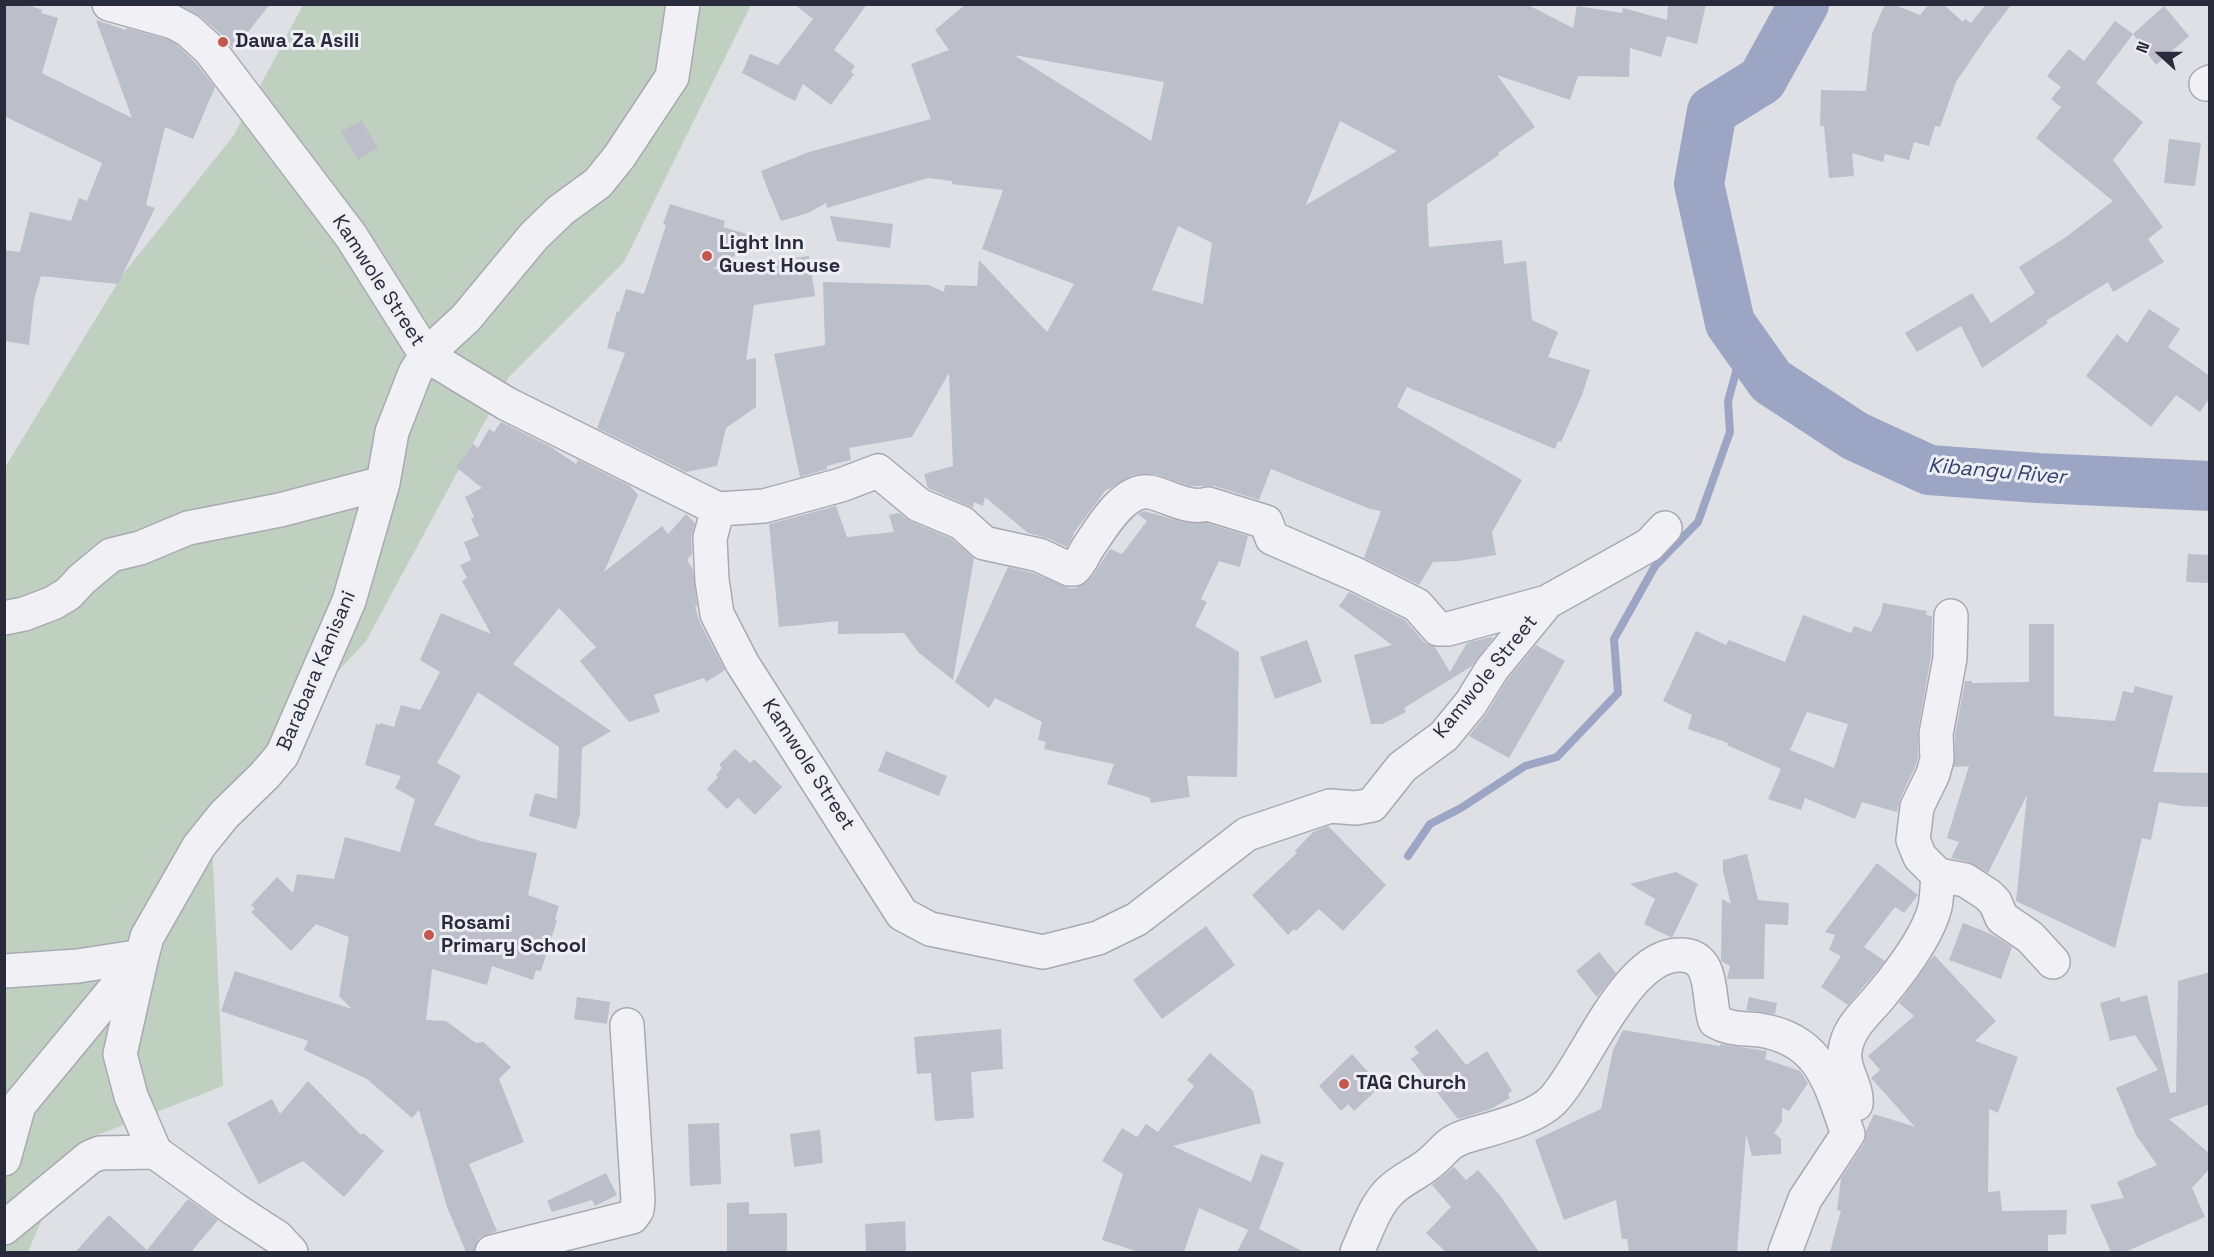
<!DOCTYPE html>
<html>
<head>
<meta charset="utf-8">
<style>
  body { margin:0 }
  #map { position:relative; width:2214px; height:1257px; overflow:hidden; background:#dee0e6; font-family:"Space Grotesk",sans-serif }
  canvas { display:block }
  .frame { position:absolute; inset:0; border:6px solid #292b3c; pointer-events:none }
  .north { position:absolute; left:2130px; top:24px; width:60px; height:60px; -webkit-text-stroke:4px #eeeff4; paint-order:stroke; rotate:291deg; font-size:16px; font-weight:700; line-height:24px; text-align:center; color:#292b3c }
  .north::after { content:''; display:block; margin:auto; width:21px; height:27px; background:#292b3c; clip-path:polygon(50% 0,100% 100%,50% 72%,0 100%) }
</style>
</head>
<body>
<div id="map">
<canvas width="2214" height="1257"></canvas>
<div class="frame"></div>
<div class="north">N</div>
</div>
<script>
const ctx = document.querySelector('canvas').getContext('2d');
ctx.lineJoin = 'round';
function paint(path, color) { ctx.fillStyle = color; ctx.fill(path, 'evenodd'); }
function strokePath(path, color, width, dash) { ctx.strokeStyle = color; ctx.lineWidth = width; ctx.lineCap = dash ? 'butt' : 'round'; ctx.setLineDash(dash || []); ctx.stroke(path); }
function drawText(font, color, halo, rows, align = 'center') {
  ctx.font = font + ' "Space Grotesk",sans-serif'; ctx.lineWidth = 6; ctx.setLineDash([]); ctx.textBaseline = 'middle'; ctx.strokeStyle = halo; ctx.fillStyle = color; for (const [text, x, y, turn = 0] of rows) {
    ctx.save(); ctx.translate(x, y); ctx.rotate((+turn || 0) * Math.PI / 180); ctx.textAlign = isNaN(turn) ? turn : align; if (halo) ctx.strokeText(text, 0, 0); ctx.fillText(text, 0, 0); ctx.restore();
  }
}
paint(new Path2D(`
  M303,5H751L624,262L509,377L366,641L219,800L212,839L223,1086L95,1136L53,1193L28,1252H5L4,469L123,274L234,135Z`), '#c0d0c0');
strokePath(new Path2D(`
  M1408,856L1430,824L1461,808L1525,766L1557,757L1618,693L1614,639L1655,566L1698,522L1730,432L1728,401L1744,343`), '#9ca6c4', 8);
strokePath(new Path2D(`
  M1804,4L1762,80L1712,111L1699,184L1730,323L1771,381L1855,436L1929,470L2038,478L2210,486`), '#9ca6c4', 50);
paint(new Path2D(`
  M4,4H25L42,10L41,13L58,18L42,73L132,118L96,20L126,30V28L166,39L177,45L196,63L215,87L193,139L165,127L146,205L155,208L118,284L41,276L34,300L29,345L4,341V250L20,252L30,212L71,221L79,198L87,201L102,163L4,116Z
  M179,4H270L234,50L223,36L200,16Z
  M794,4H867L834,50L855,66L851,72L854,74L831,105L803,84L795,101L742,73L750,54L778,65L813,19Z
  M966,4H1526L1573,28L1577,6L1622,13L1623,8L1667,20L1668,4H1706L1697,44L1667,36L1661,57L1630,48L1629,77L1578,76L1570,100L1497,75L1535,127L1498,153L1499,155L1427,204L1429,247L1502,240L1504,264L1526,261L1532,320L1558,332L1548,357L1590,370L1582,395L1561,442L1558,441L1555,449L1407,387L1397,407L1522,480L1492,532L1496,555L1458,561L1433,562L1419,585L1364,558L1381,511L1370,509L1271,469L1259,500L1214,486H1190L1155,474L1133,475L1105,491L1073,534H1074L1067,547L1047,538L1028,533L985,497L983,506L974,502L973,508L928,488L924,474L953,466L949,373L912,437L849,448L851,460L834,464L827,466V469L800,477L774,354L825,345L823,282L929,285L944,292L945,285L977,286L979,260L1047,332L1074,284L982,249L1003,190L952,184V181L928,178L827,208L826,203L808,213L781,221L768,190L761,171L809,152L931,119L911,64L949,50L935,30ZM1014,55L1164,82L1151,141ZM1340,121L1397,151L1306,205ZM1178,226L1212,243L1203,304L1152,290Z
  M1885,4H1893L1920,15L1929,4H1943L1963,22L1965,19L1971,23L1986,4H2012L1988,35L1956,82L1940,127L1935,126L1929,146L1914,142L1909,160L1885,154L1883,162L1852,153L1854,176L1829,178L1824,126H1820L1821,90L1866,91L1872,34Z
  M2164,6L2189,36L2156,65L2133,34Z
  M2115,21L2133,34L2096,83L2143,122L2113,160L2163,227L2148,239L2164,262L2113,292L2108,282L2046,321L2048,323L1982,368L1961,326L1917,352L1905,333L1972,293L1991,323L2035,293L2019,267L2066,237L2113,201L2036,138L2061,107L2051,99L2061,87L2047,76L2069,49L2084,61Z
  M361,120L378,148L358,160L341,132Z
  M2169,139L2201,143L2195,186L2164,183Z
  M670,204L725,221L723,227L764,239L712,269L809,256L815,296L754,305L746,360L756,358V407L726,428L717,466L686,472L597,428L625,353L607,348L617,311L619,312L626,289L644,294L666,225L663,224Z
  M830,216L893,224L890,248L837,241Z
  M2149,309L2180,329L2168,347L2210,376V397L2200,412L2176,395L2151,427L2086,376L2117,334L2127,343Z
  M501,422L551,447L576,464L578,460L630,486L638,495L604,572L662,526L668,534L686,514L695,523L691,539L692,554L687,560L693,569L697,606L695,607L700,623L725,670L706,682L704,678L654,695L660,712L629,722L580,661L596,647L559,608L513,664L611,731L582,748L580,814L576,829L529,816L535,793L557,799L559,747L478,692L437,763L461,776L434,825L480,841L537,853L528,895L559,906L555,919L557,920L541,971L536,970L533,980L492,966L487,985L432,969L426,1020L446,1021L476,1043L483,1042L511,1067L499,1079L524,1142L469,1164L497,1231L479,1238L474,1251L466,1252L447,1207L419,1110L412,1118L367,1079L304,1050L308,1041L221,1011L235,971L352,1009L339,996L349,937L316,924L291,951L251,912L255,909L251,905L277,877L293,893L297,874L334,879L345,837L400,852L415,799L395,788L401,776L365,765L376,724L380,725V723L394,727L401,705L420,710L440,672L420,660L441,613L491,634L462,581L467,578L460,565L471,560L464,542L479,536L471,519L474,517L465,497L482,488L456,467L473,444L478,448L489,429L494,432Z
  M836,506L847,537L894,532L889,515L899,513L912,522L952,539L974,558L953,680L918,652L904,633L838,634V621L779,627L769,524Z
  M1144,511L1183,522L1207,523L1248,536L1240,567L1219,561L1201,599L1207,602L1195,626L1239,652L1237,777L1187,776L1190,797L1151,803L1150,798L1107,784L1114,764L1044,749L1046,742L1038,740L1042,722L995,698L989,708L955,682L1008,567L1033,573L1069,588H1075L1086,583L1094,574L1110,549L1122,554L1147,521L1138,514Z
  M2188,554L2210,555V583L2186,582Z
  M1349,592L1405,620L1424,642L1435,647L1450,672L1467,643L1491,637L1493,638L1472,666L1404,708L1406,712L1382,724H1371L1354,655L1392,645L1339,606Z
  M1883,603L1927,611L1926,615L1932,616L1931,656L1918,731V757L1915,767L1900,799L1897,812L1862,802L1855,819L1805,798L1801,810L1768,799L1781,769L1727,745L1728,743L1688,729L1692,715L1663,701L1696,631L1726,645L1729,640L1785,662L1803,615L1851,633L1854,626L1871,632L1881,613ZM1807,712L1848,724L1834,768L1790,750Z
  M2029,624H2054V716L2115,721L2123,691L2133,693L2135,686L2173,696L2153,772L2210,773V807L2182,806L2159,802L2151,840L2142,838L2115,948L2016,901L2027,795L1988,873L1969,862L1951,858L1959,842L1947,838L1969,766L1954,767L1955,735L1965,681H1972V683L2029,682Z
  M1307,640L1322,682L1275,699L1260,657Z
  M1536,645L1565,661L1509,758L1469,736L1487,713L1507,680Z
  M735,749L750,763L754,759L782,787L755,815L738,798L727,809L707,789L718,777L716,775L722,768L719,765Z
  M886,751L947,776L939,796L878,771Z
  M1328,826L1386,885L1343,931L1319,909L1296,931L1294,929L1288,935L1252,895L1297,853L1295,851L1313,832Z
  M1747,854L1758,900L1789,903L1788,925L1765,924L1764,979H1727L1730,966L1721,961L1722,899L1731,904L1723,871V860Z
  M1877,863L1918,895L1904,913L1895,907L1864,947L1885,961L1848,1005L1821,987L1841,956L1829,950L1835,935L1825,932Z
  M1676,872L1698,884L1672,938L1644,924L1655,899L1630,884Z
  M1963,923L1991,934L2012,947L2001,979L1949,960Z
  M1206,926L1235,965L1162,1019L1133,980Z
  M1599,952L1616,973L1597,997L1576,971Z
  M1934,955L1996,1021L1975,1041L2018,1057L1998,1113L1989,1109L1988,1192L2000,1191L2002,1211L2067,1210L2066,1234L2048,1235V1252H1830L1841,1210L1837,1211L1841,1178L1864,1144L1866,1131L1874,1114L1915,1127L1871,1078L1880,1070L1868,1056L1914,1016L1899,1003Z
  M2210,972V1104L2169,1119L2210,1154V1168L2192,1188L2205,1217L2125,1252H2111L2090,1205L2124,1198L2117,1182L2157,1165L2136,1135L2116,1088L2158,1070L2135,1035L2110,1041L2100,1003L2120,997L2121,1002L2147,995L2170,1093L2176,1092L2178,981Z
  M577,997L610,1002L607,1024L574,1019Z
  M1749,997L1777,1003L1775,1014L1746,1010Z
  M1001,1029L1003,1069L971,1072L974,1118L935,1121L931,1073L917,1074L914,1037Z
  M1437,1029L1466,1065L1487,1051L1512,1091L1508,1094L1510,1098L1491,1109L1458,1119L1411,1059L1419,1053L1414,1047Z
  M1623,1030L1720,1046V1044L1767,1051L1765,1059L1800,1071L1808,1083L1789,1111L1782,1108V1122L1774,1133L1781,1139V1154L1752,1156L1746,1134L1737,1252H1629L1627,1239H1622L1616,1200L1564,1220L1535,1140L1601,1109L1613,1050Z
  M1210,1053L1253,1091L1261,1123L1173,1146L1251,1182L1261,1154L1284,1163L1259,1229L1304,1252H1237L1248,1230L1199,1208L1184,1252H1139L1102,1240L1123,1174L1102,1161L1122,1128L1137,1137L1146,1124L1158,1132L1194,1086L1187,1080Z
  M1352,1054L1381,1086L1354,1111L1348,1104L1341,1111L1319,1086Z
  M308,1081L361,1135L363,1133L384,1151L344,1197L303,1161L259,1184L227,1123L272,1099L280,1114Z
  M719,1123L721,1184L690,1186L688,1124Z
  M820,1130L823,1163L794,1167L790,1134Z
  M1454,1167L1466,1180L1478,1170L1499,1194L1539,1252H1446L1426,1233L1451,1207L1432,1185Z
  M606,1173L617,1195L595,1206L592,1200L552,1212L547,1201Z
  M188,1199L218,1220L191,1252H75L109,1215L147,1250Z
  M749,1202V1214L787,1213V1252H727V1203Z
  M905,1221L906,1252H866L865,1224Z`), '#bcbec9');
const street = new Path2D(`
  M109,4L173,22L188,30L210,50L351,236L426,355L507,404L718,509L710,538L712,580L717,614L742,663L902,914L930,929L1043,952L1098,938L1137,919L1247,834L1330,806L1356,808L1372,805L1402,767L1444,736L1471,703L1492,669L1547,602L1649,545L1665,528
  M2206,84L2210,82
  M718,509L764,506L841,485L878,471L919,505L962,523L984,543L1039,555L1069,569H1074C1081,563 1084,553 1089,546C1102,527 1124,488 1150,492C1169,496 1188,510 1208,504L1266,522L1272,538L1357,575L1417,605L1438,629H1448L1547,602
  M1951,616L1950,658L1936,734L1937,759L1933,774L1917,807L1913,840L1920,857L1938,875L1965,880L1988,895L1995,902L2002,918L2030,937L2053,962
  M4,618L24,614L53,603L68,594L82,579L111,555L140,548L188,528L280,510L383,483
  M4,971L78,966L142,956L120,1054L131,1096L155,1152L234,1209L277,1237L291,1252
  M1856,1104C1858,1086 1842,1070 1845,1051C1848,1026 1868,1012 1882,994C1901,971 1928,936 1935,907C1937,897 1937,886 1938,875
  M4,1159L19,1105L142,956L147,937L199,846L224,815L265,775L282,755L349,601L383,483L392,432L415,373L426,355L466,318L534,236L561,210L598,183L619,157L672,77L683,4
  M4,1228L90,1157L100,1153L155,1152
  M492,1252L632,1217L637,1210L638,1200L627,1025
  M1357,1252C1366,1233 1374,1207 1389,1192C1400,1180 1417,1174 1430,1163C1447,1149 1446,1142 1470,1135C1494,1128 1536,1118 1553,1100C1586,1065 1627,951 1682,955C1716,957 1707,998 1715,1021C1730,1030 1744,1028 1760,1030C1822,1040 1830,1084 1848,1134L1805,1199L1785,1252`);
strokePath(street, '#a8aab3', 36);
strokePath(street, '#f1f1f5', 33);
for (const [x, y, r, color] of [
  [223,42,6,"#c2574d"],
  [707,256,6,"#c2574d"],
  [429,935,6,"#c2574d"],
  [1344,1084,6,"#c2574d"]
]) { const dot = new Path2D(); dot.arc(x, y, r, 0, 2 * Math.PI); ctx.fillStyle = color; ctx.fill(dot); strokePath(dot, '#eeeff4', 2); }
drawText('bold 20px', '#292b3c', '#eeeff4', [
  ["Dawa Za Asili",235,42],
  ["Light Inn",719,244],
  ["Guest House",719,267],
  ["Rosami",441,924],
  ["Primary School",441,947],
  ["TAG Church",1356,1084]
], 'left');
drawText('20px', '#292b3c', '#eeeff4', [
  ["Kamwole Street",378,281,57],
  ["Barabara Kanisani",317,671,-67],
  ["Kamwole Street",1486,677,-51],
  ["Kamwole Street",808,765,57]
]);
drawText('italic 21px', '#37426c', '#eeeff4', [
  ["Kibangu River",1997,472,5]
]);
</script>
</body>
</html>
